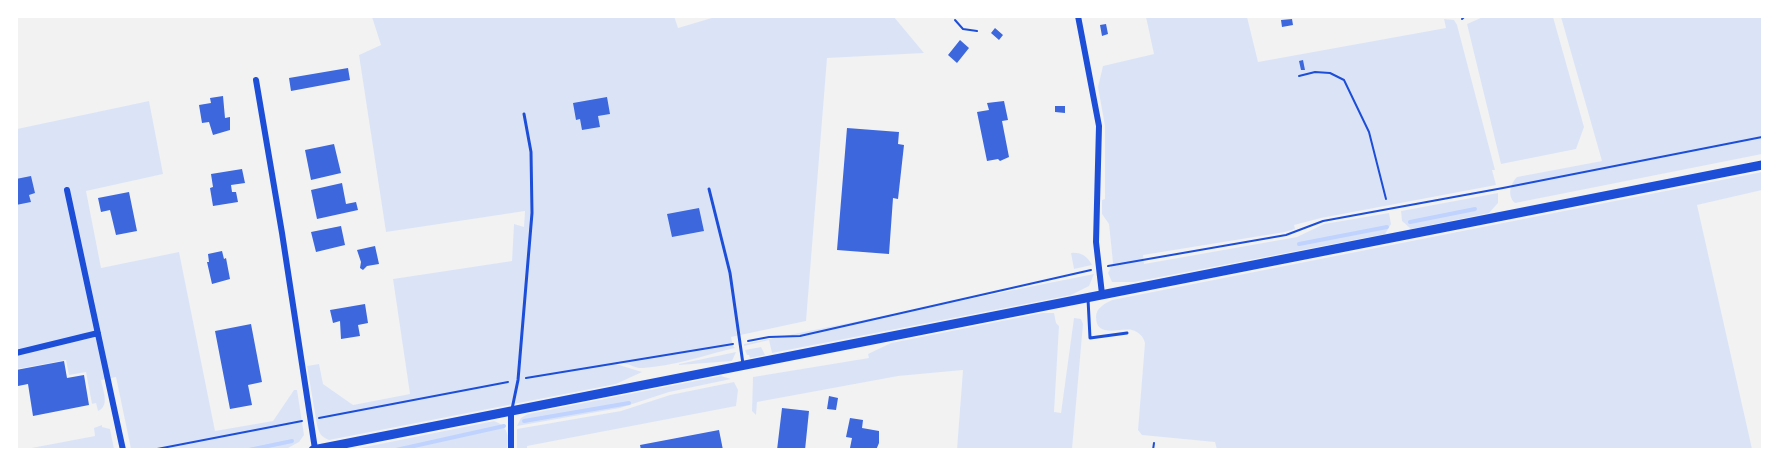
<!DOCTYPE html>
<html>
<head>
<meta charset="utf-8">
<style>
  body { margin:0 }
  #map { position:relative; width:1779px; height:466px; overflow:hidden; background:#f2f2f2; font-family:"Archivo Narrow",sans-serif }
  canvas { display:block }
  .frame { position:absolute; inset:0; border:18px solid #fff; pointer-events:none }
</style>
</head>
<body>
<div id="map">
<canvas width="1779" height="466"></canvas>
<div class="frame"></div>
</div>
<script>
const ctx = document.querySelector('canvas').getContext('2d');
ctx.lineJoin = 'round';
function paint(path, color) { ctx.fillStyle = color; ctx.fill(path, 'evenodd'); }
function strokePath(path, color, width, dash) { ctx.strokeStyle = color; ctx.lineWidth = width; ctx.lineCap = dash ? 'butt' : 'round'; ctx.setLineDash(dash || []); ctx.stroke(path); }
paint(new Path2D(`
  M674,16L678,28L715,17H894L924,53L827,58L806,321L731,337L733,346L735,348C705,355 674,366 643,368C633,369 626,360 616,364L642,372L616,384L329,440C321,437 319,433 317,425L307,366L319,364L323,384L353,405L410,394L393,279L512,261L514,224L524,227L525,211L386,232L359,55L381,45L372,17Z
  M1146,17H1247L1258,62L1446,28L1444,19L1454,20L1457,25L1495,170H1492L1496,185L1321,218L1294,225L1295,229L1285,232L1143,255L1144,264L1297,237L1324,224L1389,213L1391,224L1385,234L1134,282H1112L1108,273L1113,263L1109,224L1102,214V200L1105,199V126L1098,87L1103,66L1154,54Z
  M1483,17H1553L1584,127L1576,149L1501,164L1467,24Z
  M1561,17H1762V154L1515,203C1507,196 1510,184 1517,177L1602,161Z
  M149,101L163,174L86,191L101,268L179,252L215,431L273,421L294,390H297L304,435L299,442L288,448L131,449L116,377L101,380C103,391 110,406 98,411L96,403L92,404L86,372L69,375L66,360L17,369V129Z
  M1762,172V190L1697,205L1752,449L1217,450L1215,442L1142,435L1138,430L1145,343C1143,336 1139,332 1132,330C1121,327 1096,339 1096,317C1096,308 1104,304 1112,300Z
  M1498,193V203L1489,213L1411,229L1402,221L1401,211Z
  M1071,253C1081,252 1087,256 1092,265L1074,269Z
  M1094,274L1089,286L1071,295L772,353L769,340L744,346V344Z
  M1042,313H1054L1056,323L1059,326L1054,412L1061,413L1074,318L1081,319L1083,324L1072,449H957L963,370L898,376L757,402L756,415L752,411L753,377L869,358L868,354L891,343Z
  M761,347L765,355L750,358L749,355H747L745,350Z
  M736,352L732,361L679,365V364Z
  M721,376L731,379L669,392L620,408L517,426L521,418L528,414Z
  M734,382L738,390L736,406L527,446V449H517V429L621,411L670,395Z
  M494,421C508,426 509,436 507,449L350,450Z
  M102,425V427L110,429L114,449H26L95,436L94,428Z`), '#dbe4f7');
strokePath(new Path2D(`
  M1410,222L1475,209
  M1299,244L1387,227
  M524,421L629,403
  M249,450L292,441
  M396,450L504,426`), '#bfd3fe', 4);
paint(new Path2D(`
  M1292,19L1293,25L1282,27L1281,20Z
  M1106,24L1108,34L1102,36L1100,25Z
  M995,28L1003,35L999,40L991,33Z
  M960,40L969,48L957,63L948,55Z
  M1303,60L1305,70H1301L1299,61Z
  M348,68L350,80L291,91L289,78Z
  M223,96L225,118L230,117V130L213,135L209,122L202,123L199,105L211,103L210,98Z
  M607,97L610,114L598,116L600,127L582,130L580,119L576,120L573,103Z
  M1004,101L1008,120L1002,121L1009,157L1000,161L998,159L987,161L977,112L989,110L987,103Z
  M1055,106H1065V113L1055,112Z
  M847,128L899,132L898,144L904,145L898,199L893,198L889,254L837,250Z
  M334,144L341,173L311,180L305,150Z
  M242,169L245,183L231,185L232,192H236L238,202L213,206L210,188L213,187L211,174Z
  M31,176L35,193L29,195L31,202L16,205V179Z
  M342,183L346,204L356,202L358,210L317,219L311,190Z
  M129,192L137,231L116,235L110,210L101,212L98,198Z
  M699,208L704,231L672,237L667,214Z
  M341,226L345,245L316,252L311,232Z
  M375,246L379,264L367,266L363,270L360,268L361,262L357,250Z
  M222,251L224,259L226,258L230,279L212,284L207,262H209L208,254Z
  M365,304L368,323L358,325L360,336L341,339L340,321L333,323L330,310Z
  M251,324L262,382L248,385L252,405L230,409L215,331Z
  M64,361L67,378L84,375L89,405L33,416L28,384L18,386L16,370Z
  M829,396L838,398L836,410L827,409Z
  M782,408L809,411L805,450H777Z
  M850,418L863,420L862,428L879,431V443L876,450L850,448L852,438L846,437Z
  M719,430L723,450H641L640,445Z`), '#3d67dc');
strokePath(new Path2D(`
  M1462,19L1465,16
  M955,20L963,29L977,31
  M1299,76L1315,72L1330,73L1344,80L1369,132L1386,199
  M1108,266L1286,235L1323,221L1503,188L1762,137
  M748,341L769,337L800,336L1091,270
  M526,378L733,344
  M319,418L508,382
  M152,450L302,421
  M1153,450L1154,443`), '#1d4ed8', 2);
strokePath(new Path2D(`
  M709,189L730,273L743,364
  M1088,299L1090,338L1127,333
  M512,409L518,380L532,213L531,152L524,114`), '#1d4ed8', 3);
strokePath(new Path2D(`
  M1078,16L1099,126L1096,242L1102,294
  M256,80L282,233L315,449
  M67,190L123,450
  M16,353L98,333
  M511,450V411`), '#1d4ed8', 6);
strokePath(new Path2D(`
  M313,450L1762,165`), '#1d4ed8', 9);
</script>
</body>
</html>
